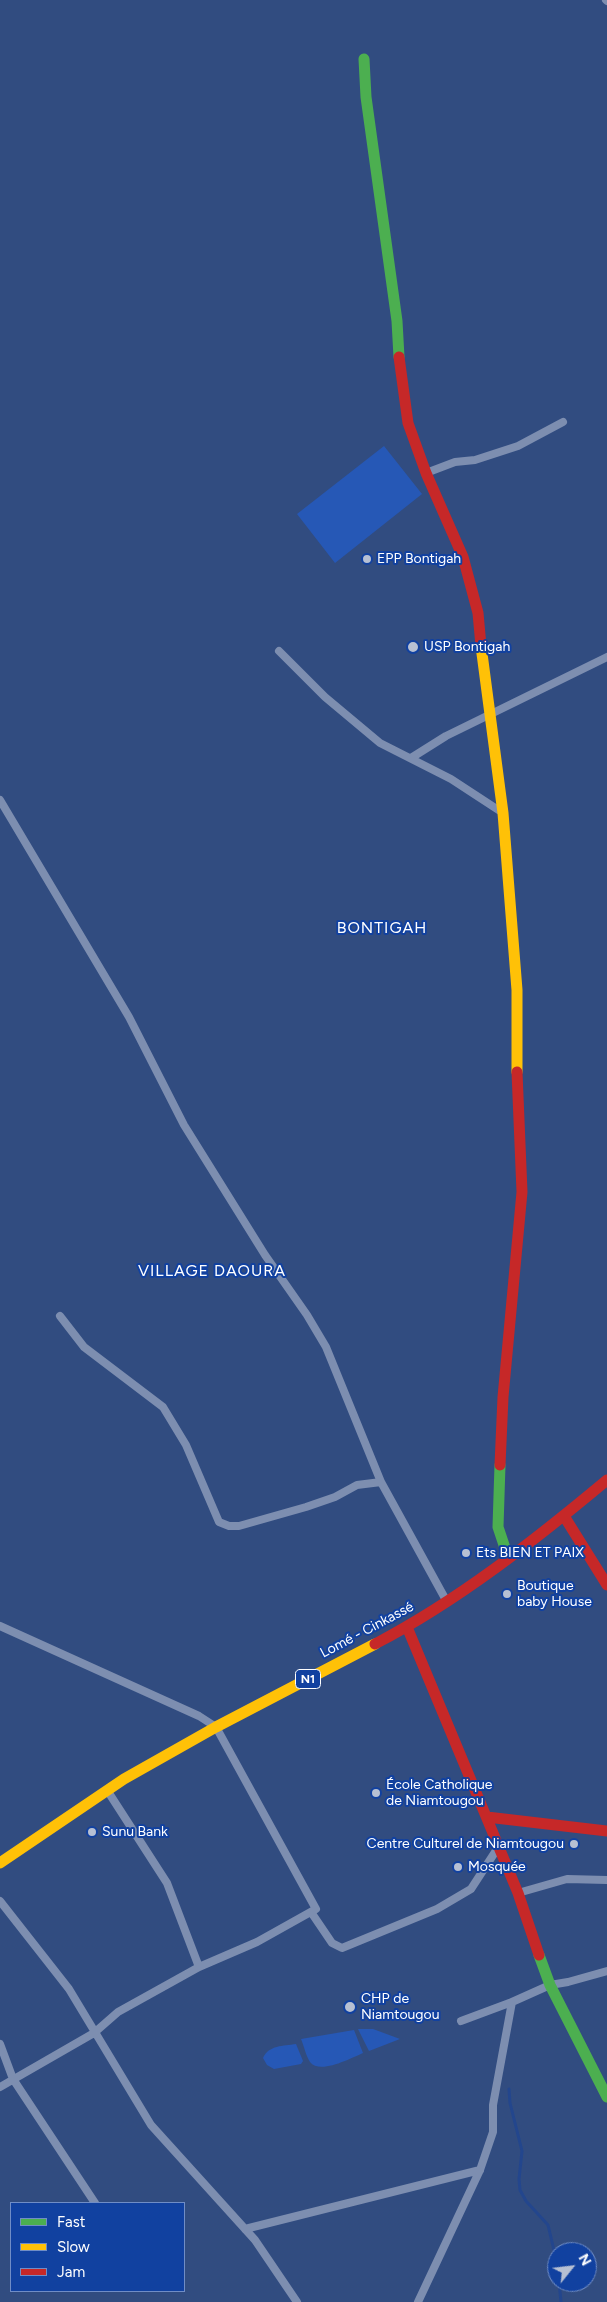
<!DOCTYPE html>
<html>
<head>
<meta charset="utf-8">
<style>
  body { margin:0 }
  #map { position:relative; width:607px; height:2302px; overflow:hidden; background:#314c80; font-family:Figtree,sans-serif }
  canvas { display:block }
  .legend { position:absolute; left:10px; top:2202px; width:175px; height:90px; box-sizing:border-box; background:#1141a0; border:1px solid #708dc6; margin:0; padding:6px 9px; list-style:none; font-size:15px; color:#fff }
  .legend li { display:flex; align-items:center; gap:10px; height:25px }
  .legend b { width:25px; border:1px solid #708dc6 }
  .north { position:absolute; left:547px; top:2242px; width:50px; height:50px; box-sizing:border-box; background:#1141a0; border:1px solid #708dc6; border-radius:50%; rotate:61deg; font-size:14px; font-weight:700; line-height:20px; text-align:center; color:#fff }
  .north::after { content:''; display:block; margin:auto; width:18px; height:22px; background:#b7c0d3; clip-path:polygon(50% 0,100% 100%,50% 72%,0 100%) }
</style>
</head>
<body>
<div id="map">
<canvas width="607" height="2302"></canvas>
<ul class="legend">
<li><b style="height:6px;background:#4caf50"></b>Fast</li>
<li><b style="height:6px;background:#ffc107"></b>Slow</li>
<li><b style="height:6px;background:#c62828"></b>Jam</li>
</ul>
<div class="north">N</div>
</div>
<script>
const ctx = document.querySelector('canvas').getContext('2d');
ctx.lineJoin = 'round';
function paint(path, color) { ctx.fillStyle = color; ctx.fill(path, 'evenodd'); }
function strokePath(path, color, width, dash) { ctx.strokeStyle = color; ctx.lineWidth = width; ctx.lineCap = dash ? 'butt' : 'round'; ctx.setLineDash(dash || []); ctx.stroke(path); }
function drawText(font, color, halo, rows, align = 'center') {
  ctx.font = font + ' Figtree,sans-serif'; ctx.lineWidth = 4; ctx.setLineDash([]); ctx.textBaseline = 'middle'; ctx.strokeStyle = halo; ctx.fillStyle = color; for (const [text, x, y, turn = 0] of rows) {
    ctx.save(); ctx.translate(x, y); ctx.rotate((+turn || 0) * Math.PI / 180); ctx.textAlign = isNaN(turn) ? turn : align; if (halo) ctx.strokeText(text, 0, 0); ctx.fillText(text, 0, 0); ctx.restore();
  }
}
paint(new Path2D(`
  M384,446L422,494L335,563L297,514Z
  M358,2029H373L400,2039L369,2051Z
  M354,2030L363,2053C351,2058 320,2075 310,2062C306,2056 304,2046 301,2039Z
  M296,2044L303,2061L301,2064L274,2069L267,2065L263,2058C269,2045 283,2046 296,2044Z`), '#2658b6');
strokePath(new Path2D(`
  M509,2089L510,2103L522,2151L519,2179L520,2190L526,2201L548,2225L557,2263
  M559,2282L561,2302`), '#23468d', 3);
strokePath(new Path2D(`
  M606,0L607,1
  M426,473L455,462L475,460L518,446L563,422
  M279,651L325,697L380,743L451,779L503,813
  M411,758L446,736L607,657
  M0,800L129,1017L184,1125L265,1255L307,1315L326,1347L381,1482L447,1602
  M60,1316L84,1347L163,1407L186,1445L219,1522L229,1526H239L306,1507L335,1497L357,1485L381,1482
  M0,1626L199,1716L216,1727L316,1909L257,1942L199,1967L118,2012L94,2033L0,2087
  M107,1790L167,1883L199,1967
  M518,1893L567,1879L607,1880
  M0,1901L69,1989L151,2125L255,2240L297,2302
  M311,1912L332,1943L342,1948L437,1909L471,1889L499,1846
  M461,2021L512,2002L550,1985L568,1982L607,1971
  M0,2044L13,2079L95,2203
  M245,2229L480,2170
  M418,2302L480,2170L493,2132V2105L512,2002`), '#7d8eb0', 8);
strokePath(new Path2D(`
  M364,59L366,97L397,321L399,357
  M500,1465L498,1527L508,1557
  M539,1955L550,1985L607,2097`), '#4caf50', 11);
strokePath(new Path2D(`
  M481,646L503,813L517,990V1072
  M0,1863L124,1779L216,1727L375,1644`), '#ffc107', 11);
strokePath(new Path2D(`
  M399,357L408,423L426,473L463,557L478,613L481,646
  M500,1465L503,1397L522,1192L517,1072
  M564,1516L607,1585
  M407,1627L518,1893L539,1955
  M375,1644C459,1600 535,1540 607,1480
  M487,1817L607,1831`), '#c62828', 11);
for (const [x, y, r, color] of [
  [367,559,5,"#b7c0d3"],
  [413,647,6,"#b7c0d3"],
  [466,1553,5,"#b7c0d3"],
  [507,1594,5,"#b7c0d3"],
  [376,1793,5,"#b7c0d3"],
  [92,1832,5,"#b7c0d3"],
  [574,1844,5,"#b7c0d3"],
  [458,1867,5,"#b7c0d3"],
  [350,2007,6,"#b7c0d3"]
]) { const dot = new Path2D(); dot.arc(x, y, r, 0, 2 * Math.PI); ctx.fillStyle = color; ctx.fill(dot); strokePath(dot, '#1141a0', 2); }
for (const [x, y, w] of [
  [308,1679,25]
]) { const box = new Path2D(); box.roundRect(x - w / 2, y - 9.5, w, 19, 4); ctx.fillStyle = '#1141a0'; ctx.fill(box); strokePath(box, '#fff', 1); }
drawText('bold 12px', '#fff', null, [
  ["N1",308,1679]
]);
drawText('14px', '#fff', '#1141a0', [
  ["EPP Bontigah",377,559],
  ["USP Bontigah",424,647],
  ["Ets BIEN ET PAIX",476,1553],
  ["Boutique",517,1586],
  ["baby House",517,1602],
  ["École Catholique",386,1785],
  ["de Niamtougou",386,1801],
  ["Sunu Bank",102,1832],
  ["Centre Culturel de Niamtougou",564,1844,"right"],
  ["Mosquée",468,1867],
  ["CHP de",361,1999],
  ["Niamtougou",361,2015]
], 'left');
drawText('14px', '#fff', '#1141a0', [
  ["Lomé - Cinkassé",367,1630,-28]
]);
ctx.letterSpacing = '1px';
drawText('16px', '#fff', '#1141a0', [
  ["BONTIGAH",382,928],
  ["VILLAGE DAOURA",212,1271]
]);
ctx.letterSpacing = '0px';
</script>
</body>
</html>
